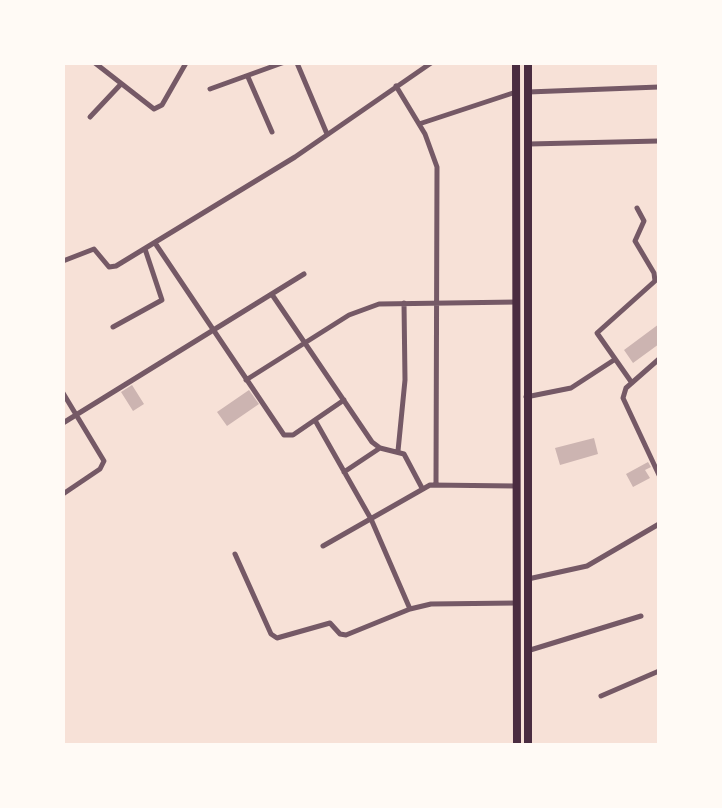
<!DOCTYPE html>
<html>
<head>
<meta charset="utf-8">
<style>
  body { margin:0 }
  #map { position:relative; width:722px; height:808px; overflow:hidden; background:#f7e1d7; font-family:"Public Sans",sans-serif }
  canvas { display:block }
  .frame { position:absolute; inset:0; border:65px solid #fffaf5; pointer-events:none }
</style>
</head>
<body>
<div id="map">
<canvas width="722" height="808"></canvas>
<div class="frame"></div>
</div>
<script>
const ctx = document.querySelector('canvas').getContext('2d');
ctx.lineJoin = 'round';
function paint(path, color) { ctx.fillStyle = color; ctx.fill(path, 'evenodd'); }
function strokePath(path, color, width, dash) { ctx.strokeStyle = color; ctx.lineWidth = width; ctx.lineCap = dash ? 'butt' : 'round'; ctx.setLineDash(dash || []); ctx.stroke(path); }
paint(new Path2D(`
  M659,324V344L633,363L624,350Z
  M132,385L144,404L133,411L121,392Z
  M249,390L259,404L227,426L217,412Z
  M594,438L598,454L560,465L555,448Z
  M648,462L651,467L645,470L650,478L633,487L626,474Z`), '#ccb4b1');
strokePath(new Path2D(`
  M95,63L154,109L162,105L186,63
  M297,63L327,134
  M248,77L272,132
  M396,86L425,134L437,167L436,483
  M210,89L282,63
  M528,92L659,87
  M90,117L121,84
  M419,124L516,92
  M529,144L659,141
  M155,243L284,435H293L344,400
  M63,261L94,249L109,267L116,266L295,157L431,63
  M273,296L372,442L380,448L404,454L422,488
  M113,327L162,300L145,249
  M659,359L626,388L623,398L659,475
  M246,380L349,315L379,304L517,302
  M632,383L597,333L655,281L654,273L635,241L644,221L637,208
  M63,393L104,461L100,469L63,494
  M526,397L571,388L614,360
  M316,422L371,519L410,609
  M63,423L304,274
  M398,451L405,380L404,303
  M344,472L380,448
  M323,546L430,485L515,486
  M235,554L271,634L277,638L330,623L340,634L346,635L410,609L431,604L516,603
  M528,579L587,566L659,524
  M527,651L641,616
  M601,696L659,671`), '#755966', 5);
strokePath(new Path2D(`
  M516,63L517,745
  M528,745V63`), '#4a2c40', 8);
</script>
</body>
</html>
